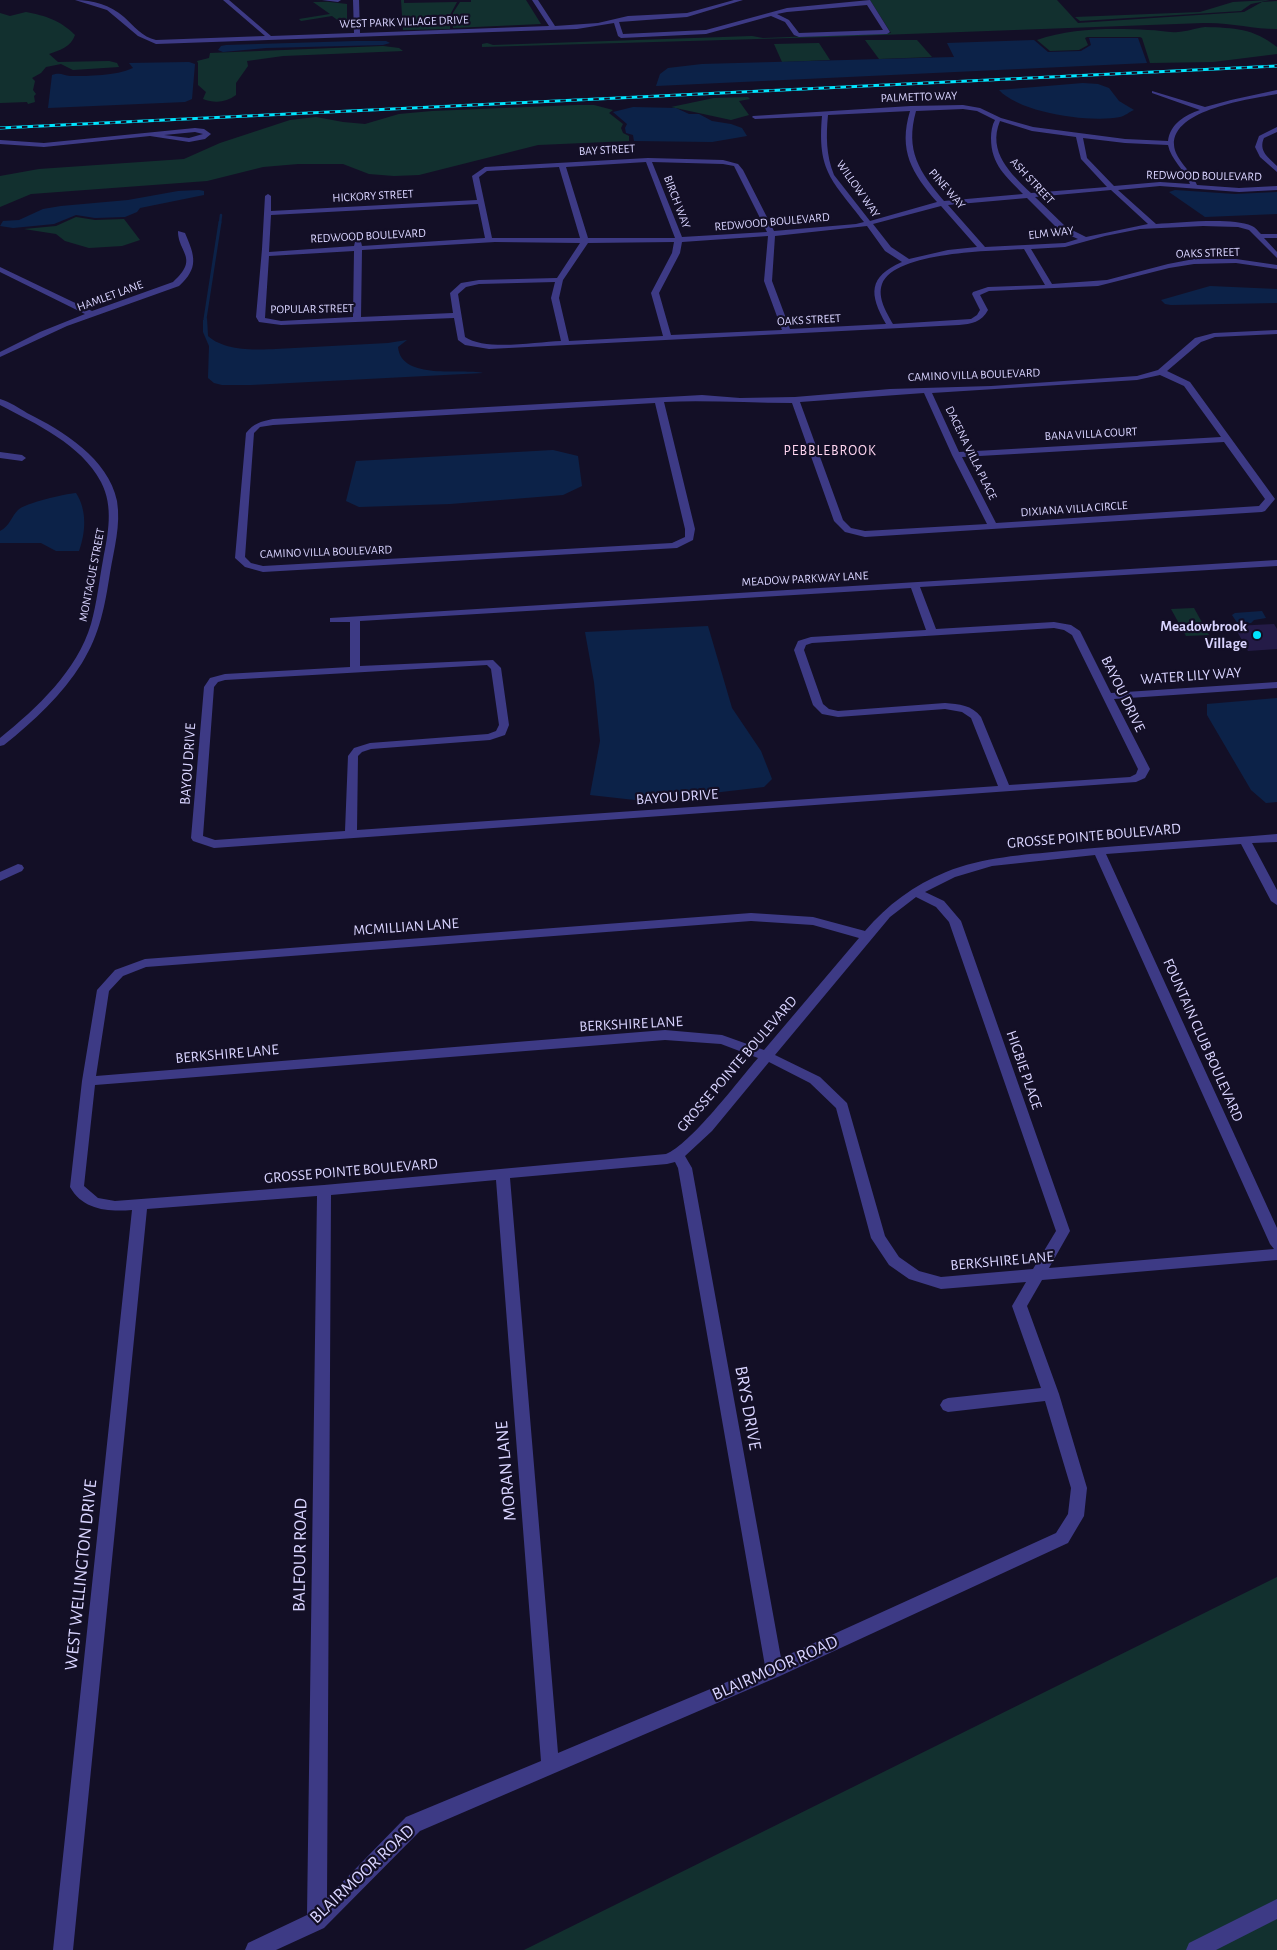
<!DOCTYPE html>
<html>
<head>
<meta charset="utf-8">
<style>
  body { margin:0 }
  canvas { display:block; background:#130f26 }
</style>
</head>
<body>
<canvas width="1277" height="1950"></canvas>
<script>
const ctx = document.querySelector('canvas').getContext('2d');
ctx.lineJoin = 'round';
function paint(path, color) { ctx.fillStyle = color; ctx.fill(path, 'evenodd'); }
function strokePath(path, color, width, dash) { ctx.strokeStyle = color; ctx.lineWidth = width; ctx.lineCap = dash ? 'butt' : 'round'; ctx.setLineDash(dash || []); ctx.stroke(path); }
function drawText(font, color, halo, rows, align = 'center') {
  ctx.font = font + ' "Alegreya Sans",sans-serif'; ctx.lineWidth = 4.5; ctx.setLineDash([]); ctx.textBaseline = 'middle'; ctx.strokeStyle = halo; ctx.fillStyle = color; for (const [text, x, y, turn = 0] of rows) {
    ctx.save(); ctx.translate(x, y); ctx.rotate((+turn || 0) * Math.PI / 180); ctx.textAlign = isNaN(turn) ? turn : align; if (halo) ctx.strokeText(text, 0, 0); ctx.fillText(text, 0, 0); ctx.restore();
  }
}
paint(new Path2D(`
  M312,0L347,4V27L332,16L301,21L299,19L330,14L313,2H328Z
  M401,0H404V3L457,2L450,15V29L403,30Z
  M471,0H526L541,24L453,28V13L460,2H471Z
  M870,0H1057L1078,23L1244,12L1262,2L1277,1V29C1253,29 1229,22 1203,23L826,37L482,47V44L487,43L493,45L752,36L763,38L891,33Z
  M1270,0L1251,4L1241,11L1080,21L1075,17L1200,12L1233,2Z
  M26,12C46,16 60,20 75,35C71,47 60,50 49,54L58,62L109,61L117,63L119,67L73,70L61,64L46,67L41,73L32,78L35,81L33,90L36,94L34,96L35,102L28,104L27,102L0,103V13L10,16Z
  M1205,27C1234,28 1253,28 1277,47V54L1213,62L1150,63L1142,38L1140,37H1087L1085,38L1088,45L1079,50L1050,51L1037,40C1071,28 1112,28 1148,30C1158,30 1168,33 1178,32C1185,32 1196,28 1205,27Z
  M865,40H917L932,57L879,59Z
  M819,43L830,60L782,62L774,44Z
  M383,46L399,48L403,51L283,56L247,61L248,66L236,83V95C226,102 216,104 203,99L206,92L198,85V63L197,61L209,58L210,53Z
  M748,97L750,99L739,101L749,115L731,120L671,107L714,98Z
  M577,105H594L613,110L609,113L623,124L621,128L623,133L629,136V141L538,145L419,175L394,176L369,174L343,164H298L263,167L207,181L31,194L0,207V176L39,169L184,159L220,143L290,120L316,117L343,122L365,124L399,114L432,111Z
  M76,217L95,220L124,219L140,240L122,246L89,248L65,241L56,234L24,229L56,226Z
  M1194,608L1209,635L1186,636L1171,609Z
  M1277,1577V1950H524Z`), '#12302f');
paint(new Path2D(`
  M1089,38H1138L1147,63L656,86L660,74L668,68L702,64L954,57L947,43L1034,40L1048,52L1081,51L1091,45Z
  M356,41H386L390,43L383,45L266,48L223,52L218,50L221,46L226,45Z
  M189,62L195,64L192,99L185,102L48,108L52,75C60,72 63,75 70,76C90,76 115,76 133,68L129,63Z
  M1083,83L1098,84L1109,88L1119,101L1134,110C1129,112 1125,116 1120,117C1090,123 1020,113 999,90Z
  M633,107L676,108L689,114H699L712,121L731,124L742,128L747,136L712,142L634,141L633,135L626,133L625,128L627,124L613,112Z
  M199,190L204,191V195L140,208L137,212L125,217L95,218L76,215L54,224L13,228L0,226L3,221L19,220L43,209L61,206L128,200L178,191Z
  M1175,190L1235,194L1277,192V214L1205,217L1169,192Z
  M1210,286L1277,289V303L1171,305L1165,304L1161,300Z
  M207,318L208,336C224,351 256,350 276,349L388,343L407,340L398,347C401,381 462,368 483,373L251,385H222L214,383L208,378L209,346L203,332V320Z
  M553,450L578,456L582,486L563,495L450,504L359,507L346,501L356,461Z
  M76,493C87,510 86,532 79,551H56L41,543H0V531C10,526 11,517 18,510C25,503 65,494 76,493Z
  M1262,611L1266,618L1254,620L1251,623L1238,624L1232,615L1235,613Z
  M708,626L732,708L761,751L772,779L764,787L644,801L590,795L600,741L594,682L585,632Z
  M1277,698V802L1266,803L1251,790L1207,715V704Z`), '#0c2248');
strokePath(new Path2D(`
  M220,223L221,215`), '#0c2248', 2.5);
strokePath(new Path2D(`
  M205,319L220,222`), '#0c2248', 3);
paint(new Path2D(`
  M1274,624L1277,629V649L1248,651L1234,626Z`), '#241b47');
paint(new Path2D(`
  M75,0C93,0 110,5 124,17C134,26 142,37 156,40L265,36L223,0H229L271,36L354,33L353,0H359L360,33L549,26L532,0H538L555,26L598,23L628,16L687,13L734,0H743L687,17L619,22L623,34L706,30L787,8L870,0L890,32L887,34L799,37L794,35L785,22L771,16L706,34L621,38L618,36L614,23L577,29L156,44L138,36L107,10ZM867,5L883,30L799,33L789,20L777,14L787,12Z
  M322,0H341L338,2Z
  M1277,90V94C1251,99 1172,109 1174,145C1175,160 1192,171 1197,185L1239,188L1277,186V190L1239,192L1160,186L1118,190L1156,224C1181,223 1230,217 1252,226C1255,227 1258,231 1261,234H1277V238H1264L1277,252V258L1249,230L1238,227L1203,226L1140,229L1105,236L1065,247L1031,249L1052,284L1107,280L1168,264L1194,259H1236L1277,265V269L1236,263L1194,264L1169,268L1098,286L989,291L980,295L988,310C982,322 971,324 959,325L489,349L465,345L458,340L454,318L281,325L259,322L256,317L262,249L265,196L268,194L271,196V211L477,200L472,176L485,167L648,158L723,160L738,164L743,170L774,231L856,224L864,222C832,180 817,172 822,116L755,119L752,117L753,116L911,106L963,105L980,108L1001,118L1033,127L1125,139L1168,141C1170,124 1185,115 1200,110L1152,93V91L1205,107L1231,100ZM963,109L977,111L995,120C992,125 991,132 991,138C991,165 1006,176 1023,194L944,201C919,171 905,151 916,111ZM910,111C898,151 912,173 937,202L870,221L834,175C826,155 826,136 828,115ZM1000,121L1032,131L1076,137L1081,159L1107,187L1031,193C1011,174 987,152 1000,121ZM1083,138L1125,143L1168,145C1171,160 1185,170 1190,184L1160,182L1114,186L1087,158ZM646,162L675,238H588L566,167ZM652,162L723,164L734,166L767,232L682,237ZM559,167L580,238H492L479,177L487,171ZM1111,190L1148,224L1086,237L1066,227L1035,197ZM1027,198L1060,231L1078,239L1065,243L985,247L948,205ZM478,204L485,238L362,246L361,242H355L354,246L269,252L271,215ZM941,206L977,247L948,250L909,259L891,247L873,224ZM867,226L885,251L902,262C868,277 869,294 886,324L790,329L772,281L775,236ZM768,236L764,281L782,330L671,335L659,293L680,253L682,242ZM495,242L580,243L557,278L479,280L461,283L450,293L453,313L361,317L362,250ZM674,242L672,253L651,293L663,336L569,341L559,298L563,280L588,243ZM1024,249L1045,285L988,287L973,292L972,294L980,310L977,315L971,319L893,324C887,313 877,298 882,284C895,251 994,251 1024,249ZM354,251L353,317L281,321L265,318L269,256ZM555,282L551,298L561,341C536,342 485,351 465,337L458,294L466,287L479,284Z
  M1277,127V132L1264,138C1258,151 1269,158 1277,166V172L1260,157L1255,147L1259,136Z
  M195,128L204,129L211,134L205,139L189,142L150,136L44,147L0,144V140L44,143ZM195,132L203,134L189,138L164,135Z
  M178,231L185,233C195,256 199,268 179,286L67,326L0,357V352L40,332L85,314L0,272V267L92,311L173,282C200,258 178,253 178,231Z
  M1277,330V334L1215,337L1201,342L1167,371L1190,382L1275,499L1265,511L1262,512L865,537L845,532L834,521L792,403C749,403 706,400 664,402L695,529L693,540L677,548L263,572L245,567L235,558L246,433C254,423 260,422 273,419L702,395L740,398L795,397L890,389L991,386L1137,376L1158,370L1195,338L1214,333ZM1160,375L1184,386L1221,437L959,452L932,393L1137,380ZM924,393L952,455L987,524L865,531L851,528L843,520L800,402ZM655,403L685,529V537L672,543L263,566L251,563L245,557L254,433L260,427L273,425ZM1224,442L1265,499L1259,506L996,523L962,457Z
  M0,399C10,402 19,408 27,413C63,431 108,458 117,501C121,525 114,549 110,573C105,605 100,634 82,663C62,695 34,721 4,745L0,746V738C37,708 77,671 91,624C97,603 99,581 103,560C108,534 114,507 101,482C81,444 36,424 0,405Z
  M0,452L22,455L26,458L22,461L0,458Z
  M1277,560V566L920,587L936,629L1054,622L1071,625L1080,631L1111,693L1277,682V688L1114,699L1150,769L1145,778L1136,782L214,848L193,841L191,838L204,687L210,678L225,674L350,667V622H330V618ZM911,588L926,630L811,637L798,641L794,650L813,705L822,714L838,717L945,709L962,712L971,718L998,786L357,830L358,756L362,752L371,749L490,740L505,735L509,725L501,668L493,660L360,666V621ZM1054,628L1064,630L1072,635L1138,769L1136,774L1130,777L1009,785L981,717C972,705 959,704 945,703L838,711L829,709L823,704L804,650L806,645L812,643ZM487,665L491,669L499,725L496,731L488,734L370,743L354,748L348,756L345,831L215,840L203,836L214,687L218,682L225,680Z
  M1277,834V842L1252,843L1277,890V905L1271,901L1241,844L1106,854L1277,1228V1260L1042,1280L1027,1306L1059,1394L1087,1488L1084,1516L1068,1543L780,1676L420,1831L324,1928L276,1950H245L248,1943L307,1915L317,1196L147,1209L73,1950H53L132,1210C108,1212 83,1210 70,1187L82,1081L97,990L115,970L145,959L751,913L813,917L865,931C887,905 914,885 946,872C983,857 1023,855 1062,851C1133,844 1205,840 1277,834ZM1095,855L1270,1244L1274,1249L1049,1268L1070,1231L961,921L944,901L925,892L955,877L992,866ZM916,897L936,907L949,922L1056,1231L1033,1269L941,1277L919,1271L899,1257L885,1236L847,1103L820,1077L775,1055L890,917ZM751,921L813,925L859,938L764,1050L722,1035L665,1030L96,1076L109,991L123,976L146,967ZM665,1040L721,1044L758,1058C739,1080 690,1145 666,1154L324,1185L115,1201L98,1198L84,1186L95,1085ZM769,1062L810,1083L836,1108L871,1238L889,1265L909,1279L941,1289L1026,1282L1012,1306L1041,1388L948,1398L943,1400L940,1405L943,1410L948,1412L1045,1401L1071,1488L1068,1514L1056,1533L781,1658L692,1168L685,1156L712,1131ZM675,1162L678,1168L765,1666L558,1753L510,1178L667,1164ZM496,1180L541,1761L406,1817L327,1898L331,1195Z
  M18,864L22,865L24,868L22,871L0,881V872Z
  M1277,1899V1919L1216,1950H1186L1189,1943Z`), '#3d3a85');
const rail = new Path2D(`
  M0,128L1277,66`);
strokePath(rail, '#00e5ff', 3);
strokePath(rail, '#130f26', 2, [5.5]);
for (const [x, y, r, color] of [
  [1257,635,5,"#00e5ff"]
]) { const dot = new Path2D(); dot.arc(x, y, r, 0, 2 * Math.PI); ctx.fillStyle = color; ctx.fill(dot); strokePath(dot, '#130f26', 2); }
drawText('12px', '#d9d4ff', '#130f26', [
  ["WEST PARK VILLAGE DRIVE",404,22,-2],
  ["PALMETTO WAY",919,97,-2],
  ["BAY STREET",607,150,-3],
  ["REDWOOD BOULEVARD",1204,176,1],
  ["ASH STREET",1032,181,47],
  ["WILLOW WAY",858,189,55],
  ["PINE WAY",947,189,49],
  ["HICKORY STREET",373,196,-3],
  ["BIRCH WAY",677,202,69],
  ["REDWOOD BOULEVARD",772,222,-5],
  ["ELM WAY",1051,233,-6],
  ["REDWOOD BOULEVARD",368,236,-3],
  ["OAKS STREET",1208,253,-2],
  ["HAMLET LANE",110,296,-20],
  ["POPULAR STREET",312,309,-1],
  ["OAKS STREET",809,320,-3],
  ["CAMINO VILLA BOULEVARD",974,375,-2],
  ["BANA VILLA COURT",1091,434,-3],
  ["DACENA VILLA PLACE",971,453,64],
  ["DIXIANA VILLA CIRCLE",1074,509,-4],
  ["CAMINO VILLA BOULEVARD",326,552,-2],
  ["MONTAGUE STREET",92,575,-79],
  ["MEADOW PARKWAY LANE",805,579,-3]
]);
ctx.letterSpacing = '1px';
drawText('14px', '#ffd6f0', '#130f26', [
  ["PEBBLEBROOK",830,451]
]);
ctx.letterSpacing = '0px';
drawText('bold 15px', '#d9d4ff', '#130f26', [
  ["Meadowbrook",1247,626],
  ["Village",1247,643]
], 'right');
drawText('15px', '#d9d4ff', '#130f26', [
  ["WATER LILY WAY",1191,676,-4],
  ["BAYOU DRIVE",1123,694,64],
  ["BAYOU DRIVE",188,764,-86],
  ["BAYOU DRIVE",677,797,-4],
  ["GROSSE POINTE BOULEVARD",1094,836,-5],
  ["MCMILLIAN LANE",406,927,-4],
  ["BERKSHIRE LANE",631,1024,-3],
  ["FOUNTAIN CLUB BOULEVARD",1203,1040,66],
  ["BERKSHIRE LANE",227,1054,-5],
  ["GROSSE POINTE BOULEVARD",737,1064,-49],
  ["HIGBIE PLACE",1024,1070,71],
  ["GROSSE POINTE BOULEVARD",351,1171,-5],
  ["BERKSHIRE LANE",1002,1261,-5]
]);
drawText('18px', '#d9d4ff', '#130f26', [
  ["BRYS DRIVE",748,1408,80],
  ["MORAN LANE",506,1471,-95],
  ["BALFOUR ROAD",300,1555,-89],
  ["WEST WELLINGTON DRIVE",81,1575,-84],
  ["BLAIRMOOR ROAD",775,1668,-24],
  ["BLAIRMOOR ROAD",362,1874,-43]
]);
</script>
</body>
</html>
